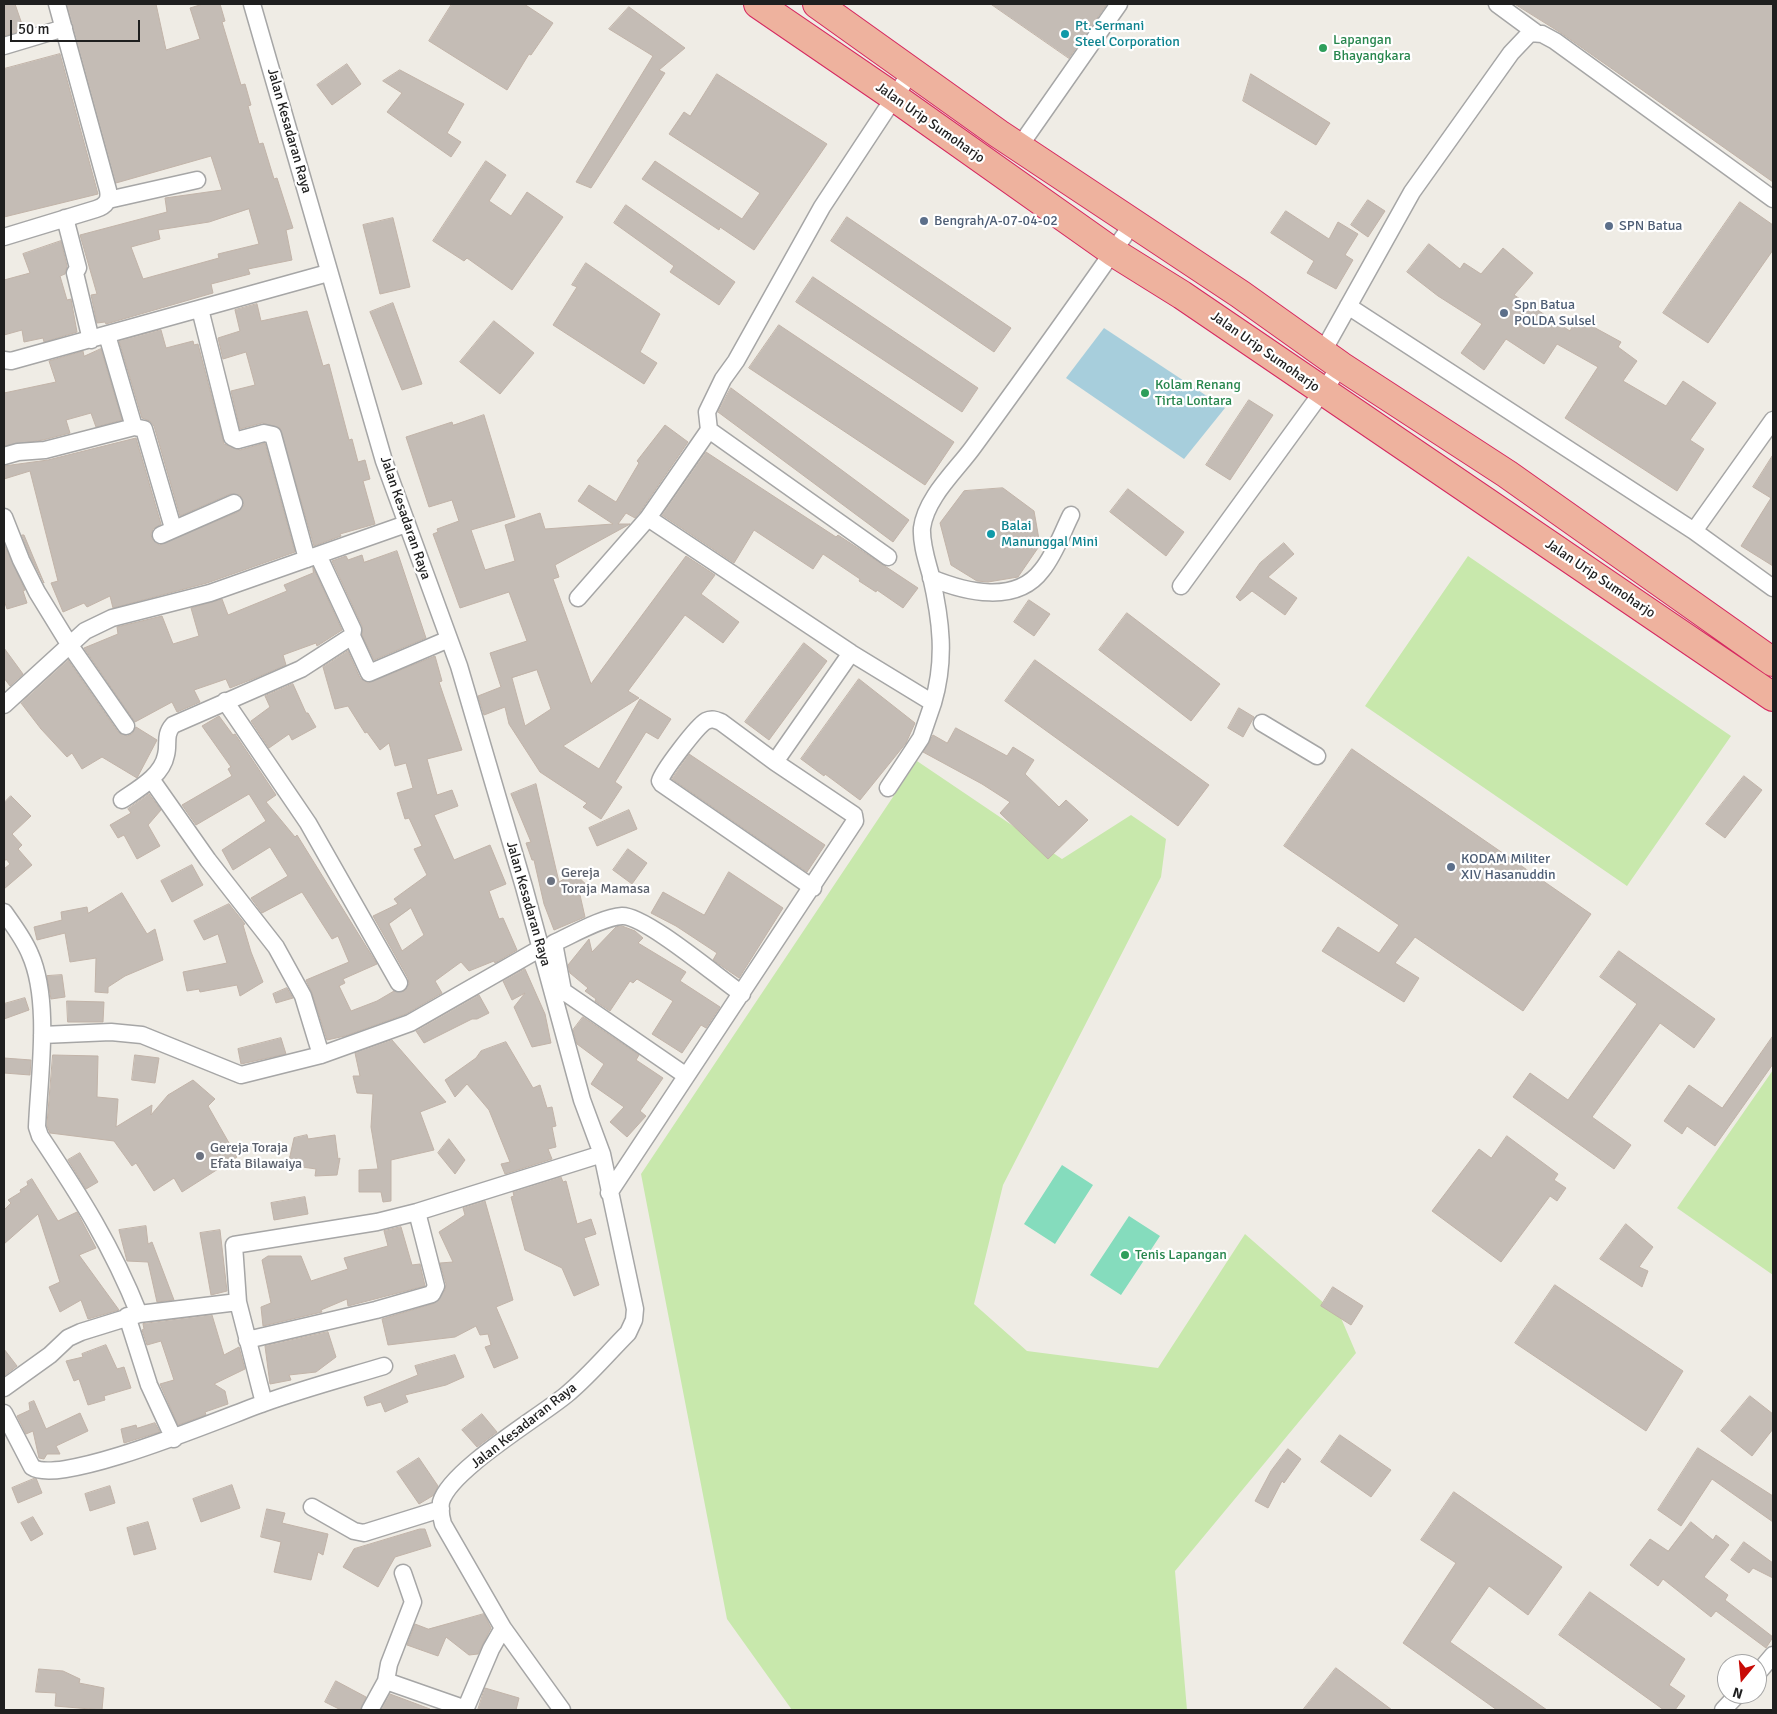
<!DOCTYPE html>
<html>
<head>
<meta charset="utf-8">
<style>
  body { margin:0 }
  #map { position:relative; width:1777px; height:1714px; overflow:hidden; background:#efece5; font-family:Signika,sans-serif }
  canvas { display:block }
  .frame { position:absolute; inset:0; border:5px solid #1f1f1f; pointer-events:none }
  .north { position:absolute; left:1717px; top:1654px; width:50px; height:50px; box-sizing:border-box; background:#fff; border:1px solid #a5a5a5; border-radius:50%; rotate:197deg; font-size:14px; font-weight:700; line-height:20px; text-align:center; color:#1f1f1f }
  .north::after { content:''; display:block; margin:auto; width:18px; height:22px; background:#c80b06; clip-path:polygon(50% 0,100% 100%,50% 72%,0 100%) }
  .scale { position:absolute; left:10px; top:20px; width:130px; height:22px; box-sizing:border-box; border:2px solid #1f1f1f; border-top:0; padding-left:6px; font-size:15px; line-height:18px; white-space:nowrap; color:#1f1f1f; -webkit-text-stroke:4px #fff; paint-order:stroke }
</style>
</head>
<body>
<div id="map">
<canvas width="1777" height="1714"></canvas>
<div class="frame"></div>
<div class="north">N</div>
<div class="scale">50 m</div>
</div>
<script>
const ctx = document.querySelector('canvas').getContext('2d');
ctx.lineJoin = 'round';
function paint(path, color) { ctx.fillStyle = color; ctx.fill(path, 'evenodd'); }
function strokePath(path, color, width, dash) { ctx.strokeStyle = color; ctx.lineWidth = width; ctx.lineCap = dash ? 'butt' : 'round'; ctx.setLineDash(dash || []); ctx.stroke(path); }
function drawText(font, color, halo, rows, align = 'center') {
  ctx.font = font + ' Signika,sans-serif'; ctx.lineWidth = 4.5; ctx.setLineDash([]); ctx.textBaseline = 'middle'; ctx.strokeStyle = halo; ctx.fillStyle = color; for (const [text, x, y, turn = 0] of rows) {
    ctx.save(); ctx.translate(x, y); ctx.rotate((+turn || 0) * Math.PI / 180); ctx.textAlign = isNaN(turn) ? turn : align; if (halo) ctx.strokeText(text, 0, 0); ctx.fillText(text, 0, 0); ctx.restore();
  }
}
paint(new Path2D(`
  M1468,556L1731,736L1627,886L1365,706Z
  M917,761L1062,859L1131,815L1166,839L1161,877L1003,1185L974,1304L1027,1351L1158,1368L1245,1234L1341,1318L1356,1353L1175,1571L1187,1710H792L727,1619L641,1174Z
  M1773,1070V1275L1677,1208Z`), '#c8e8ac');
paint(new Path2D(`
  M1062,1165L1093,1185L1055,1244L1024,1224Z
  M1129,1216L1160,1236L1121,1295L1090,1275Z`), '#85dcbd');
paint(new Path2D(`
  M1104,328L1225,408L1184,459L1066,378Z`), '#a7cedc');
const building = new Path2D(`
  M4,4H15L24,30L4,36Z
  M67,4H156L166,50L200,39L190,8L203,4H220L225,21L222,22L241,85L245,84L251,105L248,106L259,144L263,143L274,179L277,178L293,228L286,230L292,260L248,269L250,274L211,284L213,293L106,324L105,322L97,323L91,295L97,294L80,235L167,212L165,198L222,190L211,156L116,183ZM249,209L259,244L218,254L219,258L143,279L131,247L160,239L158,230L209,222Z
  M452,4H524L553,23L531,55L529,54L507,90L429,41Z
  M991,4H1107L1069,58Z
  M1515,4H1773V182L1561,33Z
  M629,7L685,48L659,70L665,73L591,188L576,182L653,56L609,29Z
  M60,54L98,194L4,217V69Z
  M347,64L361,84L332,105L317,85Z
  M400,70L464,104L447,133L461,142L451,157L387,112L402,93L383,81Z
  M717,74L827,144L754,250L720,227L719,230L642,179L655,161L742,219L760,193L669,134L684,112L690,116Z
  M1251,74L1330,123L1316,145L1243,101Z
  M486,161L506,175L489,201L511,216L527,192L563,217L512,290L467,258L464,261L433,241Z
  M1368,200L1385,211L1368,237L1351,225Z
  M1740,202L1773,225V250L1708,343L1663,313Z
  M626,205L735,282L719,305L670,272L674,266L614,223Z
  M1286,211L1329,239L1338,222L1358,234L1345,255L1353,260L1336,289L1307,273L1314,261L1271,233Z
  M847,217L1011,328L994,352L831,241Z
  M393,218L410,287L380,294L363,225Z
  M61,241L67,266L65,274L60,276L67,300L71,299L77,332L44,342L43,338L24,342L22,330L4,335V280L30,273L23,254Z
  M1429,244L1460,269L1464,263L1481,274L1503,248L1533,273L1514,295L1570,331L1577,318L1621,342L1618,347L1637,361L1623,381L1666,406L1683,381L1716,403L1690,440L1704,449L1677,491L1565,418L1598,367L1557,344L1544,364L1506,339L1484,370L1461,353L1482,324L1438,296L1407,272Z
  M586,263L660,314L640,352L657,363L644,384L553,325L577,287L572,285Z
  M813,277L978,388L962,412L796,302Z
  M393,303L422,384L402,390L370,312Z
  M257,304L261,321L307,311L323,366L329,364L349,440L352,439L358,462L365,460L370,479L363,481L375,524L340,534L341,536L314,546L280,428L262,423L240,429L231,391L255,385L246,352L223,359L218,338L240,331L235,310Z
  M494,321L534,353L500,394L460,362Z
  M779,325L954,442L925,485L749,368Z
  M161,330L166,348L193,341L194,345L198,344L224,444L240,450L265,443L295,552L207,583L113,608L110,596L87,607L84,603L63,612L51,583L58,581L30,471L4,479V466L48,460L136,438L161,524L153,529L151,534L152,539L159,545L238,512L244,505L240,495L230,494L180,516L154,426L150,421L142,418L119,341Z
  M101,349L122,420L96,427L91,413L66,420L70,433L43,440L4,446V393L56,382L49,361L83,351L84,356Z
  M731,388L909,520L893,542L718,412Z
  M1249,400L1273,415L1230,480L1206,465Z
  M484,415L515,517L471,530L485,570L515,561L505,525L540,513L545,529L613,524L578,501L589,485L616,502L639,463L637,461L665,425L688,442L640,512L635,518L626,513L618,524H630L555,565L559,577L553,579L591,684L686,556L715,575L701,594L739,622L723,643L685,615L628,691L639,698L563,746L599,769L640,699L671,719L658,739L646,732L615,782L622,787L601,819L583,807L587,803L540,772L509,724L505,707L484,715L478,696L501,687L490,653L527,641L509,592L460,608L433,534L438,532L437,529L459,521L452,500L429,507L406,437L452,422L453,425ZM537,670L551,709L525,726L512,678Z
  M706,452L836,537L838,535L918,588L903,608L877,590L876,592L859,581L860,579L823,554L813,569L754,530L734,563L662,515Z
  M1773,455V566L1741,546L1771,498L1753,487Z
  M1003,488L1034,511L1040,545L1018,577L988,582L977,581L951,565L940,523L964,491Z
  M1128,489L1184,532L1166,556L1110,512Z
  M22,535H24L44,583L30,556Z
  M1284,543L1294,554L1268,577L1297,598L1285,615L1252,591L1240,601L1236,597L1260,563Z
  M4,544L25,590L23,591L27,603L7,609L4,600Z
  M397,551L426,638L374,660L362,635V626L332,561L346,556L348,560L362,555L364,562Z
  M313,567L342,630L317,646L316,643L283,655L286,665L258,677L230,688L226,679L194,690L200,702L177,712L172,702L135,722L84,648L118,634L117,627L162,616L173,644L199,636L191,608L222,599L228,615L287,591L284,585L313,573Z
  M1029,600L1050,614L1034,636L1014,622Z
  M1127,613L1220,684L1191,721L1099,650Z
  M804,643L827,661L769,740L745,722Z
  M4,648L23,674L10,686L4,678Z
  M348,651L360,678L368,683L435,656L442,681L439,682L462,750L427,759L437,795L452,790L458,806L434,815L454,860L490,845L506,884L489,891L499,919L503,918L517,950L495,963L494,961L469,971L461,962L435,981L442,993L406,1014L345,1036L327,1040L312,993L306,980L349,962L338,936L332,939L302,892L262,913L251,898L288,876L270,847L233,870L222,850L266,821L249,794L196,825L182,805L232,776L228,769L231,767L202,726L219,716L233,735L235,734L276,795L266,802L295,837L297,835L377,964L343,979L345,983L339,986L351,1011L377,1001L394,991H404L409,984L408,978L373,916L398,904L394,899L427,875L414,849L422,846L409,818L405,819L397,793L413,788L406,763L395,766L389,743L380,750L367,732L365,733L348,706L335,709L323,667ZM411,908L424,935L402,951L389,924Z
  M68,660L118,732L127,736L132,734L136,727L157,740L137,778L102,757L82,769L72,753L67,757L41,729L21,703Z
  M1035,660L1209,785L1178,826L1005,701Z
  M859,679L915,723L906,743L860,800L825,774L824,776L801,759Z
  M293,684L306,713H308L316,727L292,740L289,734L269,748L251,721L270,707L265,696Z
  M1239,708L1254,717L1243,737L1228,728Z
  M956,728L1007,756L1013,747L1034,760L1025,774L1059,807L1066,800L1088,820L1048,859L1000,813L1010,802L982,784L923,752L933,735L947,743Z
  M1352,749L1591,914L1523,1011L1415,937L1395,963L1419,978L1404,1002L1322,951L1338,927L1379,953L1399,925L1284,846Z
  M689,754L825,845L807,872L672,779Z
  M1744,776L1762,790L1725,838L1706,824Z
  M536,784L559,882L574,873L591,889L580,895L585,917L554,930L544,904L534,860H532L526,843L531,842L511,794Z
  M149,794L161,810L148,825L160,846L137,859L124,835L118,838L110,825L131,813L128,809Z
  M11,796L31,816L12,834L22,845L18,849L32,865L4,889V869L10,864L6,859L4,862V803Z
  M629,810L637,829L597,846L589,828Z
  M628,849L647,863L632,884L613,870Z
  M192,865L203,885L172,902L161,881Z
  M729,872L783,908L739,978L713,960L717,953L676,926L651,913L663,892L704,915Z
  M122,893L147,934L155,929L163,960L125,976L108,987V993L95,992L96,958L70,962L65,933L37,940L34,927L62,920L61,912L87,907L88,913Z
  M229,904L245,924L243,925L251,952L263,982L240,996L237,985L200,992L199,989L187,991L183,972L227,963L218,934L204,940L194,921Z
  M622,926L635,931L643,938L638,943L686,972L680,981L720,1007L706,1028L701,1025L682,1053L652,1034L673,1001L637,979L633,983L630,981L610,1011L595,1001L596,999L585,991L588,988L570,973L568,965L589,939L592,952L616,927Z
  M1619,951L1715,1019L1694,1048L1660,1023L1592,1117L1631,1145L1614,1169L1513,1097L1530,1073L1568,1100L1637,1004L1600,977Z
  M525,969L545,1014L551,1043L532,1047L514,1007L525,993L512,1000L503,981Z
  M62,975L65,997L51,999L47,976Z
  M287,988L293,998L276,1003L273,994Z
  M479,995L489,1013L477,1019H472L424,1043L416,1031Z
  M25,998L29,1010L4,1019V1004Z
  M67,1001L104,1002L103,1022H68Z
  M583,1017L639,1055L636,1060L663,1078L640,1111L646,1116L627,1137L610,1122L624,1107L591,1084L604,1064L577,1044L573,1030Z
  M1773,1036V1064L1715,1146L1687,1126L1682,1134L1664,1121L1689,1085L1722,1108Z
  M281,1038L286,1054L241,1064L238,1049Z
  M392,1040L446,1102L420,1112L434,1150L391,1160V1201L383,1202L381,1192H359V1170L378,1169L371,1127L373,1094L357,1093L353,1076H360L355,1053Z
  M506,1042L533,1088L540,1085L547,1108L552,1107L556,1126L552,1127L556,1147L548,1149L552,1159L505,1174L501,1164L510,1162L489,1110L467,1084L455,1097L445,1080L476,1058L481,1051Z
  M53,1055L98,1056L97,1097L118,1099L116,1127L152,1105L151,1115L168,1095L193,1080L215,1099L208,1106L237,1157L182,1192L174,1178L154,1191L136,1163L132,1166L114,1141L50,1133L47,1126Z
  M135,1055L159,1058L155,1083L132,1080Z
  M4,1058L31,1060L30,1075L4,1073Z
  M307,1135L308,1139L335,1135L338,1159L340,1158L337,1175L315,1176L316,1169L288,1165L294,1138Z
  M1507,1136L1558,1174L1554,1180L1566,1188L1557,1201L1550,1196L1501,1262L1432,1211L1479,1149L1491,1158Z
  M449,1139L465,1160L455,1174L438,1153Z
  M80,1153L98,1182L86,1189L68,1160Z
  M561,1177L563,1182L566,1181L577,1224L591,1219L596,1234L584,1238L599,1285L574,1296L562,1268L525,1250L511,1197L514,1196L513,1192Z
  M32,1179L58,1221L77,1212L96,1248L79,1255L119,1310L88,1319L81,1300L60,1312L49,1287L60,1282L38,1214L4,1244V1210L11,1203L8,1200L21,1192L20,1190L28,1185L27,1182Z
  M305,1197L308,1214L274,1220L271,1203Z
  M485,1201L513,1300L496,1307L518,1358L494,1368L485,1347L491,1345L488,1334L480,1335L476,1326L455,1337L388,1345L382,1319L435,1303L445,1290L446,1284L440,1263L453,1262L439,1232L465,1215L463,1208Z
  M1626,1224L1653,1247L1639,1267L1648,1271L1642,1287L1600,1259Z
  M146,1226L148,1244L152,1242L174,1300L157,1302L148,1262L127,1261L119,1230Z
  M401,1227L412,1265L420,1264L425,1286L348,1306L347,1299L321,1310L322,1312L263,1326L261,1307L271,1303L262,1260L268,1256H301L311,1281L348,1269L344,1258L388,1246L384,1231Z
  M220,1230L227,1291L211,1295L200,1233Z
  M1555,1285L1683,1371L1646,1431L1515,1343Z
  M1333,1287L1363,1306L1351,1325L1321,1306Z
  M212,1315L224,1355L239,1347L245,1369L214,1384L225,1391L228,1404L205,1412L206,1415L178,1425L160,1384L174,1380L161,1341L147,1345L142,1330L144,1329L143,1324Z
  M328,1332L336,1357L316,1372L289,1375L291,1380L270,1384L265,1346Z
  M106,1345L117,1369L124,1367L131,1388L104,1396L105,1400L88,1405L79,1379L74,1381L66,1361L83,1357L82,1354Z
  M4,1349L17,1366L4,1376Z
  M455,1355L464,1377L446,1385L405,1395L408,1402L385,1412L381,1402L367,1406L364,1397L418,1375L415,1366Z
  M1750,1396L1773,1414V1429L1752,1456L1721,1431Z
  M34,1401L46,1429L80,1413L88,1431L56,1446L60,1454H47L44,1459L39,1458L33,1431L26,1434L17,1416L30,1410L29,1403Z
  M482,1414L497,1432L477,1447L462,1430Z
  M155,1423L160,1432L124,1443L121,1429L136,1425L137,1428Z
  M1340,1435L1391,1470L1371,1497L1321,1462Z
  M1698,1448L1773,1496V1522L1712,1479L1681,1526L1658,1510Z
  M1288,1449L1301,1459L1284,1483L1282,1481L1268,1508L1255,1501L1271,1471Z
  M419,1458L438,1486L434,1495L419,1504L397,1472Z
  M36,1478L42,1493L18,1503L12,1488Z
  M232,1485L240,1508L201,1522L193,1499Z
  M110,1486L115,1503L90,1511L85,1494Z
  M1454,1492L1562,1567L1528,1615L1489,1586L1450,1642L1547,1710H1497L1403,1643L1456,1563L1421,1540Z
  M267,1509L285,1513L282,1523L328,1534L323,1555L318,1552L311,1580L274,1572L281,1542L261,1537Z
  M33,1517L43,1534L31,1541L21,1523Z
  M148,1522L156,1549L134,1555L127,1528Z
  M1691,1522L1713,1540L1716,1535L1729,1545L1704,1577L1728,1595L1725,1600L1773,1637L1766,1648L1716,1611L1711,1617L1663,1579L1658,1586L1630,1565L1650,1539L1668,1551Z
  M420,1529H425L431,1546L395,1557L378,1587L343,1567L354,1549Z
  M1744,1542L1773,1563V1578L1753,1568L1749,1573L1731,1560Z
  M1590,1592L1685,1659L1669,1685L1685,1696L1675,1710H1664L1559,1635Z
  M484,1614L491,1628L478,1654L469,1655L446,1637L438,1656L407,1645L415,1624L428,1629Z
  M1336,1668L1392,1710H1303Z
  M39,1669L63,1671L80,1679L79,1683L104,1688L102,1710L55,1706L56,1693L36,1692Z
  M336,1681L366,1697L360,1710H341L325,1702Z
  M485,1688L519,1698L516,1710H478Z
  M390,1694L430,1709V1710H381Z`);
paint(building, '#c4bcb5');
strokePath(building, '#c1b3a8', 1);
const minor = new Path2D(`
  M252,4L384,461L459,666L524,887L582,1100L602,1154L635,1309L634,1320L628,1333C608,1353 588,1377 566,1395C538,1418 450,1470 441,1502C440,1509 441,1517 443,1524L503,1628L562,1710
  M1497,4L1535,32
  M4,46L64,28
  M1019,147L1119,4
  M108,200L197,180
  M65,218L78,268L75,273L91,340
  M4,237L96,209C106,206 110,200 108,190L57,4
  M1348,306L1694,531L1773,588
  M200,309L232,437L238,440L264,433L273,435L307,559
  M107,335L134,427
  M1322,353L1412,192L1511,53L1530,33L1542,34L1555,41L1773,199
  M4,360L11,361L328,273
  M4,456L18,452L45,450L134,427L144,429L173,528
  M4,517L21,560L37,592L69,644L126,726
  M648,518L851,653L933,703C946,659 941,620 931,576C927,561 921,544 922,528C926,497 957,470 974,446C1028,372 1081,298 1133,223
  M1694,531L1773,420
  M161,535L234,503
  M888,557L709,430L707,412L723,379L736,361L822,207L911,72
  M931,578C965,592 1016,605 1042,570C1055,554 1062,533 1071,515
  M1181,586L1341,366
  M578,598L648,518L709,430
  M352,636L369,673L449,639
  M225,701L308,823L399,983
  M4,705L85,631L112,618L210,593L406,524
  M1262,723L1317,756
  M775,762L721,722C716,720 712,718 706,721C697,726 662,772 660,781L662,784L813,888
  M151,779L208,860L276,947L303,996L321,1055
  M888,788L921,738L933,703
  M122,800C138,789 162,776 166,755C169,744 164,735 173,725L301,669L352,636L353,630L318,555
  M4,912C13,925 24,939 30,954C51,1001 39,1076 37,1127L40,1136C80,1196 112,1246 139,1314
  M42,1035L111,1032L142,1035L241,1075L321,1055L410,1023L541,948
  M685,1075L563,991L554,943C572,935 603,917 622,916C645,915 720,979 742,994
  M609,1193L855,821L854,815L775,762L851,653
  M127,1316L149,1385L174,1439
  M247,1340L376,1310L432,1294L436,1286L417,1212
  M4,1388L50,1355L68,1338L81,1332L139,1314L238,1302
  M264,1403L238,1302L234,1245L377,1222L417,1212L602,1154
  M4,1413L32,1467C61,1487 227,1416 264,1403C303,1389 344,1378 384,1366
  M312,1507L354,1531L364,1533L441,1509
  M1757,1674L1773,1655
  M386,1681L389,1664L413,1602L403,1573
  M370,1710L386,1681L466,1709
  M465,1710L491,1649L503,1628
  M1723,1710L1738,1694`);
const trunk = new Path2D(`
  M758,4L894,97L1113,252L1182,295L1773,697
  M817,4L999,134L1240,294L1341,366L1507,474L1773,662`);
strokePath(minor, '#a6a6a6', 19);
strokePath(trunk, '#d62960', 30);
strokePath(minor, '#fff', 16);
strokePath(trunk, '#eeb29e', 28);
for (const [x, y, r, color] of [
  [1065,34,5,"#0f9aa8"],
  [1323,48,5,"#2e9e5b"],
  [924,221,5,"#5c6f8a"],
  [1609,226,5,"#5c6f8a"],
  [1504,313,5,"#5c6f8a"],
  [1145,393,5,"#2e9e5b"],
  [991,534,5,"#0f9aa8"],
  [1451,867,5,"#5c6f8a"],
  [551,881,5,"#6b7280"],
  [200,1156,5,"#6b7280"],
  [1125,1255,5,"#2e9e5b"]
]) { const dot = new Path2D(); dot.arc(x, y, r, 0, 2 * Math.PI); ctx.fillStyle = color; ctx.fill(dot); strokePath(dot, '#fff', 2); }
drawText('14px', '#0d838f', '#fff', [
  ["Pt. Sermani",1075,26],
  ["Steel Corporation",1075,42],
  ["Balai",1001,526],
  ["Manunggal Mini",1001,542]
], 'left');
drawText('14px', '#27864d', '#fff', [
  ["Lapangan",1333,40],
  ["Bhayangkara",1333,56],
  ["Kolam Renang",1155,385],
  ["Tirta Lontara",1155,401],
  ["Tenis Lapangan",1135,1255]
], 'left');
drawText('14px', '#1f1f1f', '#fff', [
  ["Jalan Urip Sumoharjo",930,123,35],
  ["Jalan Kesadaran Raya",289,131,74],
  ["Jalan Urip Sumoharjo",1265,352,35],
  ["Jalan Kesadaran Raya",405,518,71],
  ["Jalan Urip Sumoharjo",1600,579,34],
  ["Jalan Kesadaran Raya",528,904,74],
  ["Jalan Kesadaran Raya",524,1426,-38]
]);
drawText('14px', '#4e5e75', '#fff', [
  ["Bengrah/A-07-04-02",934,221],
  ["SPN Batua",1619,226],
  ["Spn Batua",1514,305],
  ["POLDA Sulsel",1514,321],
  ["KODAM Militer",1461,859],
  ["XIV Hasanuddin",1461,875]
], 'left');
drawText('14px', '#5b616d', '#fff', [
  ["Gereja",561,873],
  ["Toraja Mamasa",561,889],
  ["Gereja Toraja",210,1148],
  ["Efata Bilawaiya",210,1164]
], 'left');
</script>
</body>
</html>
